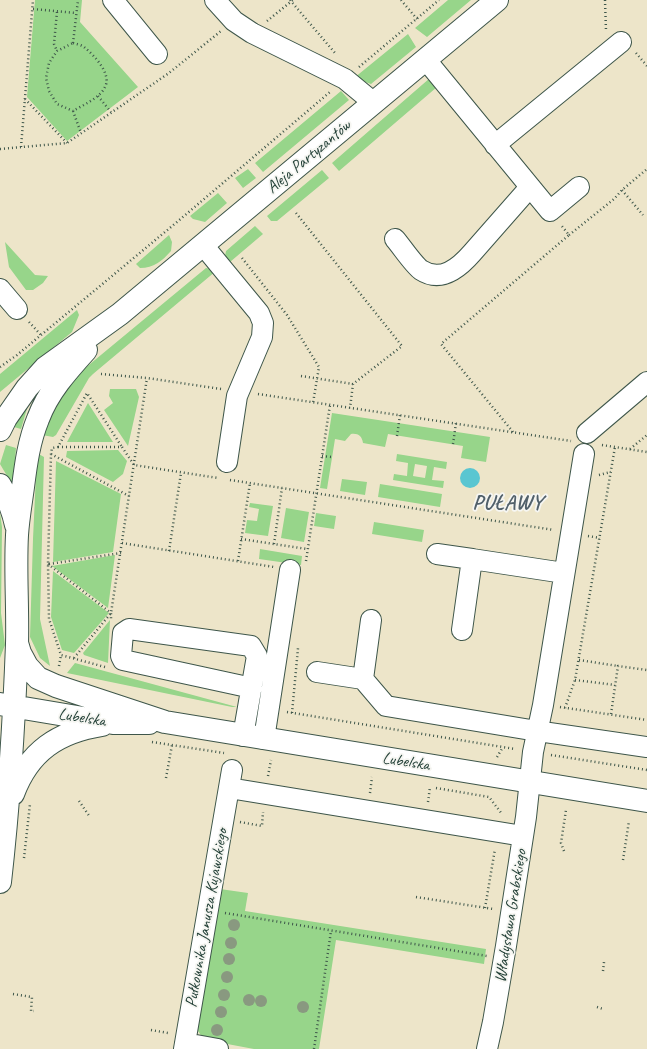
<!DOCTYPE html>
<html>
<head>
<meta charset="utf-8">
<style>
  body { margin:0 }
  canvas { display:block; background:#ede5c9 }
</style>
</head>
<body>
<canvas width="647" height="1049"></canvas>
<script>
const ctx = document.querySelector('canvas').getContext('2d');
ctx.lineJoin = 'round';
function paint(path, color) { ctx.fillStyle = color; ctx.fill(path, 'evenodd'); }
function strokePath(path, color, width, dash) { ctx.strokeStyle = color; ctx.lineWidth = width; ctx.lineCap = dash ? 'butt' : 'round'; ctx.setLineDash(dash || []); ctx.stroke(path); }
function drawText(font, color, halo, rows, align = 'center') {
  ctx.font = font + ' Caveat,sans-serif'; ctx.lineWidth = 3.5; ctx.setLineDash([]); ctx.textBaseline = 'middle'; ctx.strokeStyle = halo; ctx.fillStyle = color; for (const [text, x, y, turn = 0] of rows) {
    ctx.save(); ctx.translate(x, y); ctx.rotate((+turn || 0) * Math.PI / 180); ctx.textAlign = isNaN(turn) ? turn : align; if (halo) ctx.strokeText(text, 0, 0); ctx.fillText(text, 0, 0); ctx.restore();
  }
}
paint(new Path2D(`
  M35,0H82L80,22L138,87L67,141L27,97Z
  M448,0H471L427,37L415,28Z
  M408,34L416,47L371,84L354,78Z
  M430,78L437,87L339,171L332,163Z
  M341,91L349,100L263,172L255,163Z
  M248,169L256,178L243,188L235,178Z
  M322,170L329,178L277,221H271L267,216Z
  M218,193L227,203L205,222L193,219L190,216Z
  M255,226L263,234L230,262L225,256L226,251Z
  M169,235L172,242L171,251C162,261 154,268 140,268L136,264Z
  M5,242L35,275L48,276L43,283L33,290H26L9,267Z
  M206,268L212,269L216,271L93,374L89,378L56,435L53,437L42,435L50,413L63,393L84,369Z
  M77,310L79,315L72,332L0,392V374Z
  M110,389H136L139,397L128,446L104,410L113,403L109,396Z
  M29,402L21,429L14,427Z
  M88,403L113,442H67Z
  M332,413L490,437L486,462L461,458L463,446L388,434L385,447L363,443C362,436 358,433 351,434L345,441L335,439L327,489L320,488Z
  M6,445L16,448L13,486L0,464Z
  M118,450L127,461L123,474L113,482L66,457L67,451Z
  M37,453L44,457L40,619L50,666L40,658L30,637L33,539Z
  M397,454L447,462L446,469L434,467L432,480L444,481L443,488L393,480L394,474L407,476L408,463L396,461ZM415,464L427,466L425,478L413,476Z
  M56,461L121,494L113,552L53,562Z
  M342,479L367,482L365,495L340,491Z
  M380,484L442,494L440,507L378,497Z
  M250,503L273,506L268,536L245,533L247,520L257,521L259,509L249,507Z
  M286,508L309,512L304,542L281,538Z
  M0,513L2,527L1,613L5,645L0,658Z
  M316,513L336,516L334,529L314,526Z
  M374,522L424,530L422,542L372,534Z
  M260,549L302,556L301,565L259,559Z
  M115,555L108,608L52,566Z
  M53,571L109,613L74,653L62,650L51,617Z
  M110,620L108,663L84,655L83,653Z
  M75,663L237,707H232L67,673Z
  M220,889L248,893L245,911L486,949L484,964L336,940L319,1049H254L206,1040L202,1037L196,1028Z`), '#97d58a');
paint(new Path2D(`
  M460 478a10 10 0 1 1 20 0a10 10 0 1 1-20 0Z`), '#5ac6d1');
const minor = new Path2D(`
  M113,0L157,54
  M215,0L234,21L252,33L345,79L374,103
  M426,60L550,211L579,187
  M495,145L621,42
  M395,239C402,247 413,264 421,270C441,283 459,268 472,253L530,187
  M203,245L259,313L263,323L262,337L237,396L227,462
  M0,289L17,309
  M587,433L647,382
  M437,554L472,559
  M371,620L363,679L386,706L537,731L647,747
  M462,630L472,559L564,573
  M317,672L363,679
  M243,736L257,656L251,646L129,629L123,633L121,656L123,660L252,688
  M264,739L290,570
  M229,788L523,836
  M185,1043L218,1049
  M184,1049L232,770
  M487,1049L493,1022L506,946L526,817L533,752L543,705L584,454`);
const major = new Path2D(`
  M0,430L6,418L27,388L45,368L120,314L497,0
  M0,485C8,498 13,511 16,525
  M17,643L20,653L27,666L38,678L56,686L165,722L647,801
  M0,704L113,723H149
  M13,794C29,751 58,732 102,725
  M0,882C9,803 14,723 17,644C18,607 15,571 17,535C18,519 21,502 23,487C26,463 29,441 38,419C48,392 67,371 86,350`);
strokePath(minor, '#3e564a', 22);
strokePath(major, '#3e564a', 24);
strokePath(new Path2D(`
  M290,0L335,53
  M401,0L417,19
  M605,0L606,31
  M33,9L76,13
  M57,12L54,44L57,51
  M267,21L293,0
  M73,43C77,44 82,45 85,48C94,55 112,74 105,87C100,98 83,105 73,111L57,104L49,91L46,78L49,63L57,51Z
  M73,43L78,0
  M636,53L647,66
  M359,67L439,0
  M98,96L111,112
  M25,99L67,143
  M73,111L81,133
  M21,147L33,0
  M0,149L67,143L169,73L221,31
  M622,190L643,215
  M296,213L402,346L353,384L350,408
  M569,235L614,199L622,190L647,169
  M242,258L287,315L319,367L313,403
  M29,322L41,335
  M0,367L17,355L177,222L330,92
  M101,374L147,378L221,389
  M301,376L353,384
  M258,394L571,441
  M513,432L441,344L569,235L561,225
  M397,436L400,415
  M453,444L456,423
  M602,445L647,452
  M58,447H122L134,465L218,478
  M630,449L647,435
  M51,454L129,496
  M322,456L332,457
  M599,475L611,472
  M230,480L554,530
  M588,536L600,538
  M241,539L307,549
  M122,543L274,567
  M274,544L282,488
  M169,551L181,473
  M238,561L250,483
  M306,561L330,405
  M48,564L111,613V620
  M49,564L121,553
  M74,658L111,613L147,378
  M579,660L618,666
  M59,666L61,655
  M105,667L61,655L49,619L48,564L51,454L52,448L58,447L87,393L122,447
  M575,680L615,685
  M560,707L647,720
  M565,708L575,680L615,447
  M287,712L515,749
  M292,713L298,648
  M611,714L618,666L647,670
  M152,742L224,753
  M551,755L647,770
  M497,757L503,747
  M268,776L271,760
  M166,778L172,745
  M436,788L489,797L502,814
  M370,793L372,777
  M79,801L90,817
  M428,802L430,787
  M240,822L262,826L263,812
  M564,851L561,843L566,810
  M24,858L30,804
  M623,860L629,821
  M416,897L493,909
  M485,908L495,849
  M225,913L487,956
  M603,971L604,962
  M13,994L32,997L31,1011H34
  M597,1007L603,1009
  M151,1030L168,1033
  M314,1049L331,931`), '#3e564a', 2.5, [1, 3]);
strokePath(minor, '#fff', 20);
strokePath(major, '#fff', 22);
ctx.fillStyle = '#899980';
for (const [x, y] of [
  [234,925],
  [231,943],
  [229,959],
  [227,977],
  [224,995],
  [249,1000],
  [261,1001],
  [303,1007],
  [221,1012],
  [217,1030]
]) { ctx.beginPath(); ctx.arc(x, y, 6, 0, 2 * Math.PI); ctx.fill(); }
drawText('17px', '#1f3d34', '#f6f6f2', [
  ["Aleja Partyzantów",309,157,-40],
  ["Lubelska",82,718,9],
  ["Lubelska",406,762,9],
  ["Władysława Grabskiego",511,916,-81],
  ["Pułkownika Janusza Kujawskiego",207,918,-80]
]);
ctx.letterSpacing = '1px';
drawText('bold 21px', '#51606a', '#f6f6f2', [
  ["PUŁAWY",508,503]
]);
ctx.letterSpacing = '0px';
</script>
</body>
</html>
